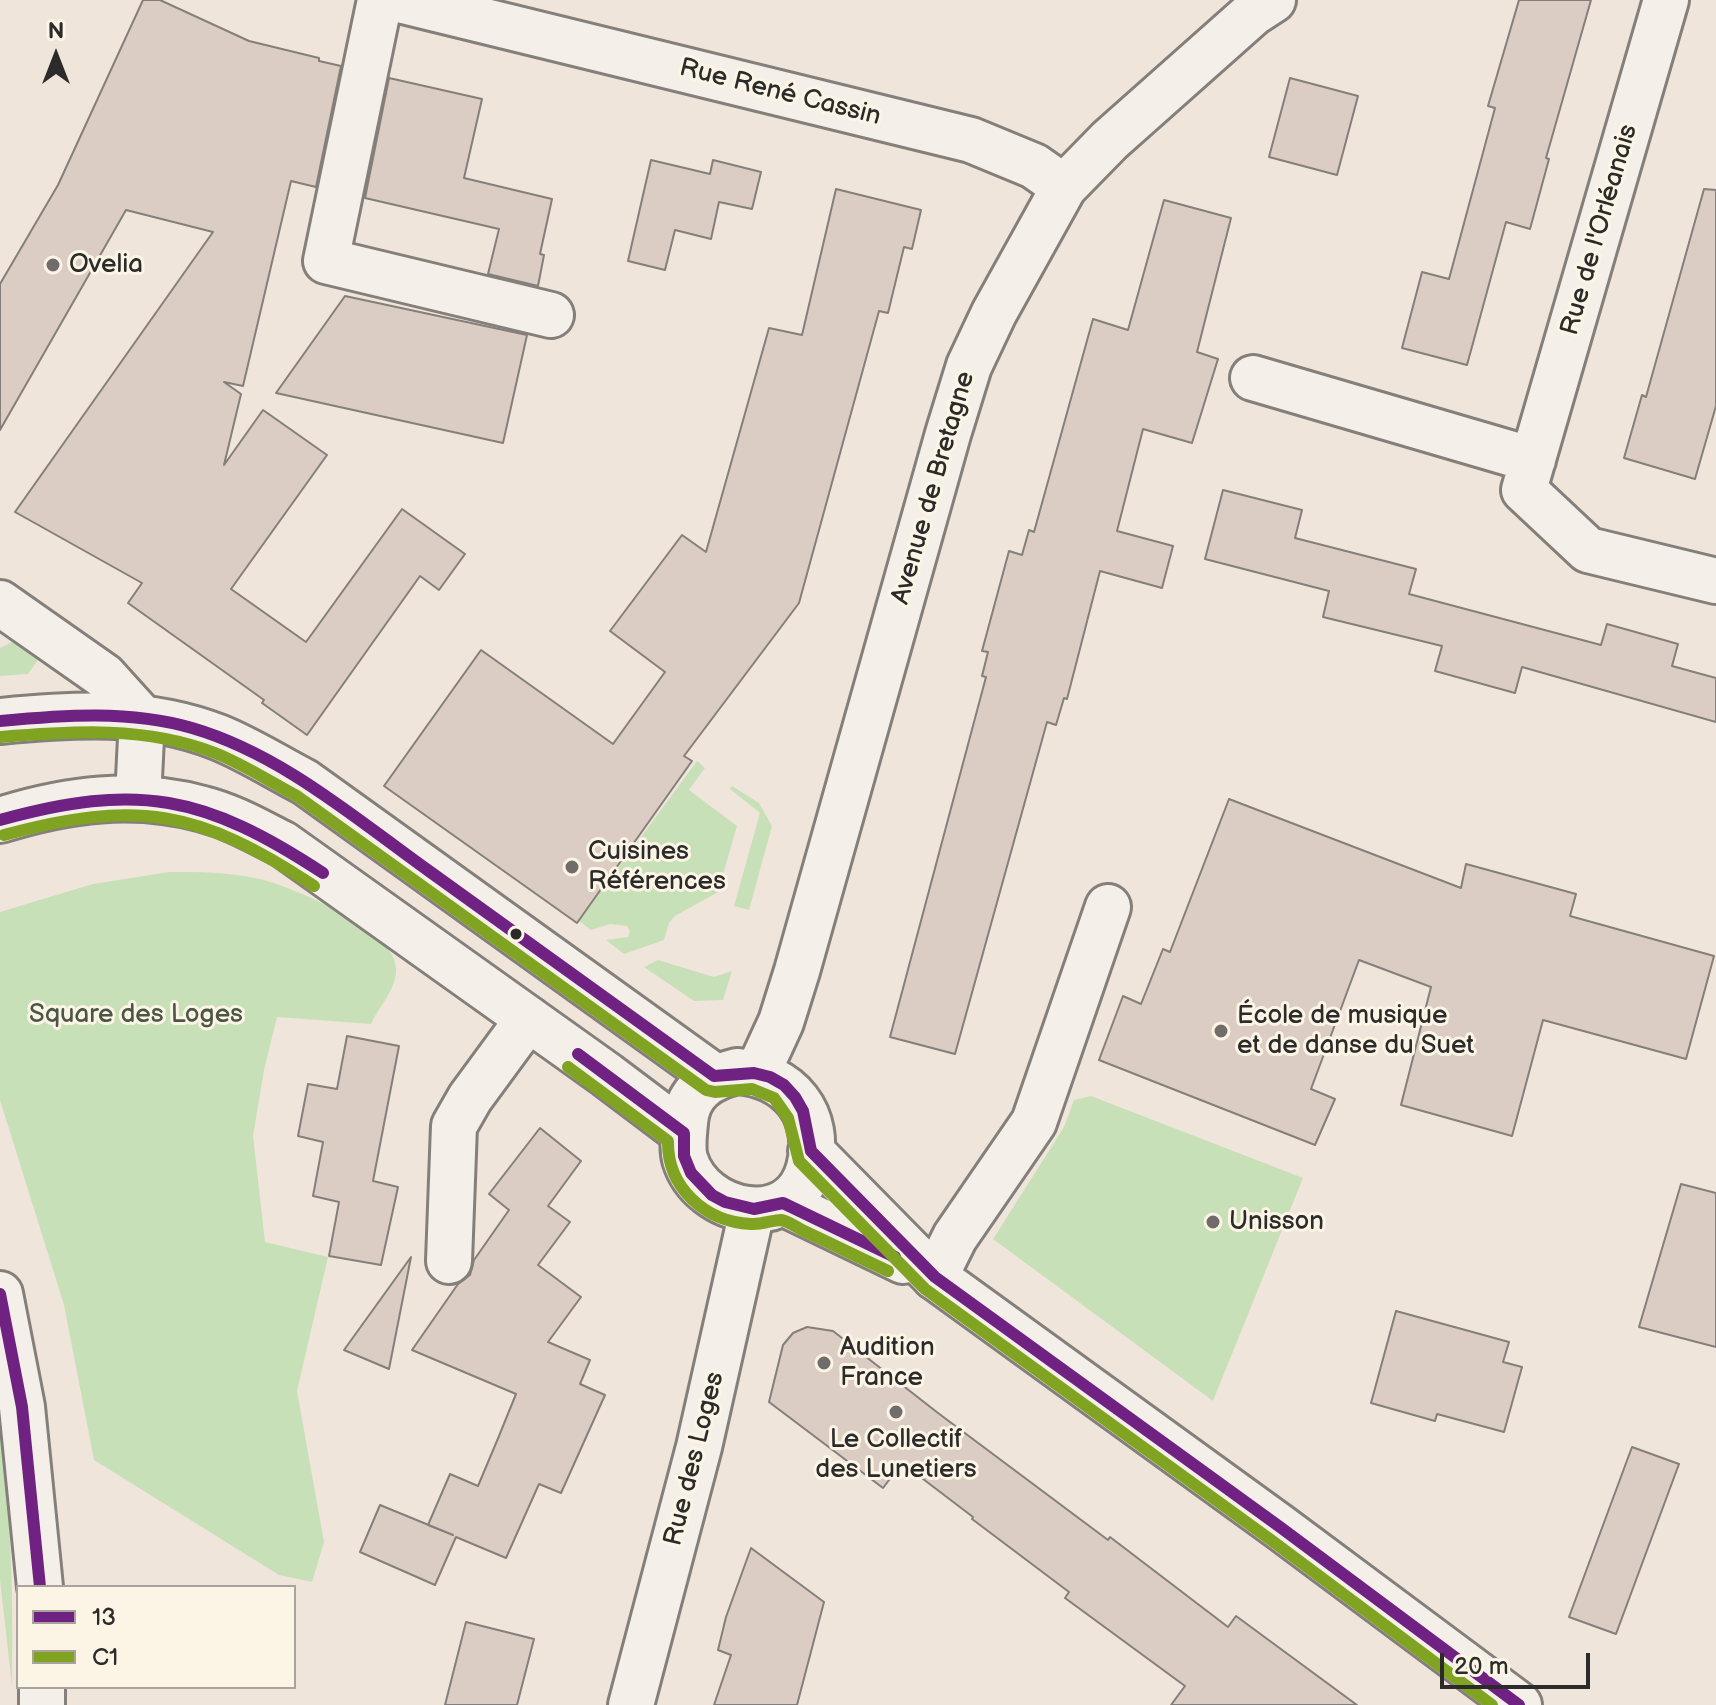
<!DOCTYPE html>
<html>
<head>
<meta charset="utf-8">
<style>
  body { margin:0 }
  #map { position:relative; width:1716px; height:1705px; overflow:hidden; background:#f0e5db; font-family:"Balsamiq Sans",sans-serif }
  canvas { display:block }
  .legend { position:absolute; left:16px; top:1585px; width:280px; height:104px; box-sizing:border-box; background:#fcf5e5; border:2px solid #a8a49b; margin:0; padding:10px 14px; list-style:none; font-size:24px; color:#2b2b2b }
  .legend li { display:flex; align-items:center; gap:16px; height:40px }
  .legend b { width:40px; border:2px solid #a8a49b }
  .north { position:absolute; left:16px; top:16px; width:80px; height:80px; -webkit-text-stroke:6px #fcf5e5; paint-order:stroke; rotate:0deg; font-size:22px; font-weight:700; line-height:32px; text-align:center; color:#2b2b2b }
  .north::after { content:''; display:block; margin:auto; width:28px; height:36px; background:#2b2b2b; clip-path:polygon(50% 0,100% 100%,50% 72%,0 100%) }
  .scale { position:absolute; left:1440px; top:1653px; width:150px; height:36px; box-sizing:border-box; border:4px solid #2b2b2b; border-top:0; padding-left:10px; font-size:24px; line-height:28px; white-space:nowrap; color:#2b2b2b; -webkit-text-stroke:6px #fcf5e5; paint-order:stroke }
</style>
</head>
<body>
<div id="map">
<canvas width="1716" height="1705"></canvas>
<ul class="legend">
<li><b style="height:10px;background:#6f2282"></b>13</li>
<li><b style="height:10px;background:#80a321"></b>C1</li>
</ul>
<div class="north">N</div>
<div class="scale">20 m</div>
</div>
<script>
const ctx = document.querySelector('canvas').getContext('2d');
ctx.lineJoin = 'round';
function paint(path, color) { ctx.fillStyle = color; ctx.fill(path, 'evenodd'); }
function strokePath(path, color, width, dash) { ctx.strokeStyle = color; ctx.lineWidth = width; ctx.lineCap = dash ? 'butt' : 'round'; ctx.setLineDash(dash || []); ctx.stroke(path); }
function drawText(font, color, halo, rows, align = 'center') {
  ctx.font = font + ' "Balsamiq Sans",sans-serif'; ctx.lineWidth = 6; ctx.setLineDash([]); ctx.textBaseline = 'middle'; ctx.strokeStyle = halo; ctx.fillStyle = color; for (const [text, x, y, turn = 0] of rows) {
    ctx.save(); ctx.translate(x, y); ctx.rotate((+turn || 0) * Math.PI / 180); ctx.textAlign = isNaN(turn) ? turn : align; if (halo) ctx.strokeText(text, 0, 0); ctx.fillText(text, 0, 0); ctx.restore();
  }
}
paint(new Path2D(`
  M14,641L38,660L28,674L0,676V648Z
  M697,761L705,768L689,790L737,826L718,892L675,916L669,923L664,940L624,954L606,940L628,937L630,931L627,926L610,924L591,930L579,921Z
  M732,786L759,803L772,826L749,910L734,906L760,813L730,789Z
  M169,872C198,872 227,872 255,878C288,884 396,931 396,968C397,989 379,1006 371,1024L277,1017L264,1070L253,1136L265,1242L328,1257L297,1391L324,1542L312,1582L279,1575L94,1460L64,1305L0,1100V912L93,884Z
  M658,960L714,977L732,971L723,1000L694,1001L644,967Z
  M1091,1096L1303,1178L1213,1401L993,1239L1064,1127L1074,1100Z
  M0,1434C12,1520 13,1599 12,1686L0,1580Z`), '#c8e0b8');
const building = new Path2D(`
  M143,0H160L249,41L319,58V61L341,66L316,187L291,181L243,386L224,382L241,394L224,465L263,410L327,455L231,589L306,642L402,509L465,554L439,590L420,576L307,735L262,703L264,700L128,603L142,583L15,512L213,232L126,210L0,430V284L58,185Z
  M1519,0H1591L1546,158L1549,159L1530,229L1506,222L1467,365L1402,348L1422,272L1449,279L1495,108L1488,106Z
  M389,78L482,99L464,178L552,199L540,254L544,255L538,286L488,274L499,229L365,198Z
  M1290,78L1358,96L1337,175L1269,157Z
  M651,160L710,174L713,160L761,172L752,209L719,202L711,239L675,230L665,270L628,261Z
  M836,189L921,210L912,249L904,247L888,313L879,311L799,603L684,756L692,761L577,923L384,786L481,650L613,744L665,672L610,631L682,535L706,552L769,328L802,335Z
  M1704,189L1716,190V406L1695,479L1624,458L1642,395L1646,397Z
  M1164,200L1231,218L1197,352L1218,359L1192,443L1143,429L1117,531L1173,546L1162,588L1100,571L1067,699L1064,698L1056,725L1047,722L955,1054L890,1037L986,677L982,676L988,652L982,651L1009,551L1022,555L1029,530L1034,532L1093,319L1128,330Z
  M345,296L527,335L503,443L276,393Z
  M1223,490L1302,510L1295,538L1416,569L1409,594L1601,645L1607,624L1678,644L1672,666L1716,678V722L1522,667L1515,693L1435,671L1442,646L1323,617L1329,591L1205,559Z
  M1229,799L1461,888L1466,864L1576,894L1570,916L1714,956L1686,1059L1543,1020L1512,1136L1401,1105L1431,987L1359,960L1311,1089L1335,1099L1315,1145L1099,1060L1123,996L1141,1004L1163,949L1170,952Z
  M347,1036L399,1046L373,1181L398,1187L381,1265L329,1256L339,1202L313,1196L323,1142L298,1136L308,1084L337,1089Z
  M540,1128L581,1161L548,1206L570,1222L538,1265L581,1297L548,1342L590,1360L580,1384L605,1395L561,1493L539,1484L506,1558L456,1537L435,1585L360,1552L380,1505L453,1535L428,1525L450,1474L478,1486L499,1436L516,1394L412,1350L458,1284L470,1275L474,1260L509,1210L489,1194Z
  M1681,1184L1716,1193V1347L1639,1327Z
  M411,1257L389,1369L344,1350Z
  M1396,1311L1509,1342L1503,1362L1522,1367L1504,1432L1437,1414L1435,1421L1371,1403Z
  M807,1327L833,1331L938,1413L1108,1540L1110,1537L1228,1627L1236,1616L1357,1705H1171L1185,1686L1065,1598L1069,1592L972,1519L973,1517L902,1463L883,1488L769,1402L783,1345L793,1333Z
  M1632,1447L1679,1464L1616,1634L1569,1617Z
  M751,1548L824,1602L797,1705H714L731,1655L718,1650L726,1617Z
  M466,1622L534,1639L517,1705H445Z`);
paint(building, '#dccdc4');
strokePath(building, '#847f7a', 2);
const minor = new Path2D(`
  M380,0L326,261L551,315
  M399,0L971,140L1034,166L1064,187
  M1666,0L1524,490L1588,550L1716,581
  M1253,378L1533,460
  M0,603L104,676L142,718L138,798
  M449,1261L454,1126L470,1098L528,1019
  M935,1277L955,1237L1034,1122L1108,907`);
const tertiary = new Path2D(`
  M758,1072L781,1022L797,971L948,434L969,366L994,313L1064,187L1110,140L1253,13L1273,0
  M631,1705L699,1447L752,1211`);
const secondary = new Path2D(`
  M0,721C74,714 147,709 218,737C248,749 276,767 305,782L714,1076
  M0,820C67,799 134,790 203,809C231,816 257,831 283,844L607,1075L684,1133
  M737,1071C789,1075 823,1114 809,1168C792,1233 702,1215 685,1159C682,1148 684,1134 685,1123C687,1091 709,1078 737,1071Z
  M811,1151L935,1277L1280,1527L1519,1705
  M783,1203L903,1261
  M0,1294L22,1407L40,1587
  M42,1705V1687`);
strokePath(minor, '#847f7a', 50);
strokePath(tertiary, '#847f7a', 50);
strokePath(secondary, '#847f7a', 50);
strokePath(minor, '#f4f0e9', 44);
strokePath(tertiary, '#f4f0e9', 44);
strokePath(secondary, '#f4f0e9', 44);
strokePath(new Path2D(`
  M0,721C64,715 130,710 192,728C281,754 355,818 429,871C524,940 619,1008 714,1076L754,1073L770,1077L784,1085L795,1097L803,1111L811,1151L935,1277L1280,1527L1519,1705
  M0,820C138,782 204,795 323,873
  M578,1054L684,1133V1156L691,1173L712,1195L725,1202L754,1209L783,1203L895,1257
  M0,1294L22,1407L40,1587`), '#6f2282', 12);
strokePath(new Path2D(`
  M1,737C73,731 146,726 215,753C243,764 269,781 297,796L706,1090L715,1092L752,1089L774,1098L788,1118L799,1161L925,1289L1271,1540L1492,1705
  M4,835C137,799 199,810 314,886
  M568,1067L668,1141C667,1187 705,1222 751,1224C761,1225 772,1220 781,1220C788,1221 798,1228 804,1231C832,1244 860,1258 888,1271`), '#80a321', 12);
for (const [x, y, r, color] of [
  [53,265,8,"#706c69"],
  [572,867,8,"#706c69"],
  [516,934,7,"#2b2b2b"],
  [1221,1031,8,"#706c69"],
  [1213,1222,8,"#706c69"],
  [824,1363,8,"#706c69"],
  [896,1412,8,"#706c69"]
]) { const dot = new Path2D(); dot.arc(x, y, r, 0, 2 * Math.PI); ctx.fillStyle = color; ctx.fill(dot); strokePath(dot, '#fcf5e5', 3); }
drawText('26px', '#2b2b2b', '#fcf5e5', [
  ["Rue René Cassin",780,93,14],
  ["Rue de l'Orléanais",1600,230,-74],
  ["Avenue de Bretagne",934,488,-74],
  ["Rue des Loges",695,1459,-76]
]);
drawText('26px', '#2b2b2b', '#fcf5e5', [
  ["Ovelia",69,265],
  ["Cuisines",588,852],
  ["Références",588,882],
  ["École de musique",1237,1016],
  ["et de danse du Suet",1237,1046],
  ["Unisson",1229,1222],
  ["Audition",840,1348],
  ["France",840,1378],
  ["Le Collectif",896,1440,"center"],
  ["des Lunetiers",896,1470,"center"]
], 'left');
drawText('26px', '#4a5747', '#fcf5e5', [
  ["Square des Loges",136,1015]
]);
</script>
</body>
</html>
